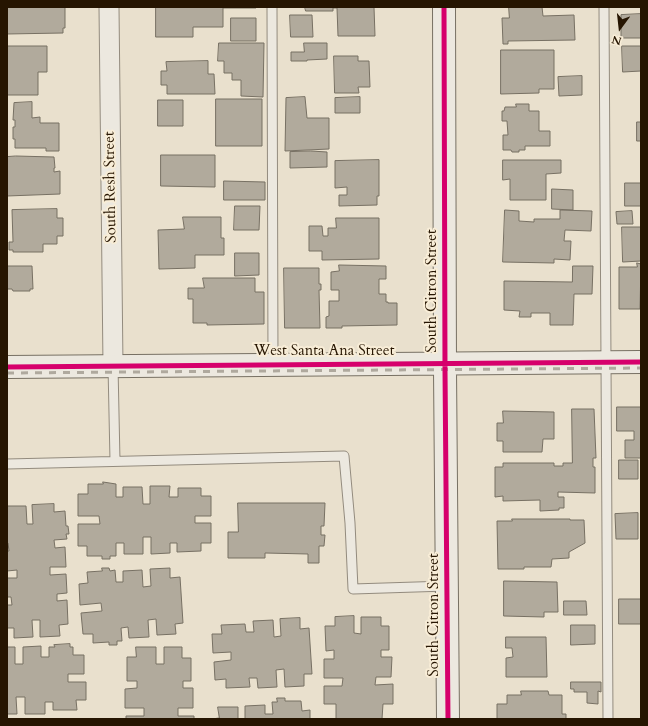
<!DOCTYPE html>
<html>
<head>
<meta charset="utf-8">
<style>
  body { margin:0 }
  #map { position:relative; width:648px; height:726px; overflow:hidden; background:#e9e0cd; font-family:Cardo,serif }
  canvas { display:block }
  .frame { position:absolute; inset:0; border:8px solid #261501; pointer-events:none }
  .north { position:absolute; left:600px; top:8px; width:40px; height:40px; -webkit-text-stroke:3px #f8edd7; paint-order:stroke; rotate:195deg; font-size:11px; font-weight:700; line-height:16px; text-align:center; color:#261501 }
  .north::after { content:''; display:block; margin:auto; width:14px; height:18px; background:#261501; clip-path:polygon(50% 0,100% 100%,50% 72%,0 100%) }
</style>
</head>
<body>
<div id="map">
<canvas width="648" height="726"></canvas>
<div class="frame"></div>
<div class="north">N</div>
</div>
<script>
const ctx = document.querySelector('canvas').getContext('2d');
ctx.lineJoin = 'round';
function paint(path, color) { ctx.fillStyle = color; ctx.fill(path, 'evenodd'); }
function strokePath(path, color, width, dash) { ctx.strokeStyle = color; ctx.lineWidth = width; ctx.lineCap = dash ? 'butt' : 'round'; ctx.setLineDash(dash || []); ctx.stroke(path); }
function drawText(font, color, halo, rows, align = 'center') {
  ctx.font = font + ' Cardo,serif'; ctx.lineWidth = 4; ctx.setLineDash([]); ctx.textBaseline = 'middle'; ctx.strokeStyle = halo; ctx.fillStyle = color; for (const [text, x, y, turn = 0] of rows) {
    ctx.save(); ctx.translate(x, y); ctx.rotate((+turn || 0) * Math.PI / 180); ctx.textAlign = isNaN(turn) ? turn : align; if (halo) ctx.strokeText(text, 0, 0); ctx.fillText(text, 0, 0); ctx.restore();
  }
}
const building = new Path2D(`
  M7,7H65V28H63V33L7,34Z
  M156,7H256V8H223V27H193V37H156Z
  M305,7H374L375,36H338L337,8H333V11H306Z
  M509,7H542L543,16L574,15L575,40L508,41V44H503L502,18H509Z
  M641,14V38H621V15Z
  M290,15H312L313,37H291Z
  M231,18H256V41H231Z
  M219,43H264L263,97L241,96V80H232V73H224V61H218Z
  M304,43H327V59L307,60V61H291V52H304Z
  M7,46H47V72H38V95H7Z
  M622,46H641V71L623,72Z
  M501,50H554V89H539V93L501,94Z
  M334,56H358V61H369L370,87H358L359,93H335Z
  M208,61V74H214L215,94H167V85H161V71H167L166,62Z
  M582,76V95L559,96L558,77Z
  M305,97L307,118H329V149L285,151L286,98Z
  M360,97V113H335V98Z
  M216,99H262V146H216Z
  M158,100H183V126H158Z
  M32,102V118L40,117V123H59V151H46V148H15V139H13V127H15V120H13L14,103Z
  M516,104H529V111H539V131H550V146H525V150H519V152H512L511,150H503V135H508L507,121H502V111H504L505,107H516Z
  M637,122H641V141H637Z
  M311,151L327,152V167L290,168V152Z
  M161,155H215V187L161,186Z
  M16,156L54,157L55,168H54V172L60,171V194L7,196V157Z
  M379,160V196H377V205L339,206V195H347V187L335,188V161Z
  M503,160H561V173L546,174V200H510V179L503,180Z
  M224,181L265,182V200H224Z
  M625,183H641V206H625Z
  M552,189L573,190V210L552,209Z
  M235,206H260L259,230H234Z
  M57,209V218H63V236H57V244H43V252H13V250H9V242H13L12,210Z
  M505,210L519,211V221L534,222V219H560V210L592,211L591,231L565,230L564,241H571L570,260L554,259V263L503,262Z
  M632,211L633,224H617L616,212Z
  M183,217H221V238H224V255H195V268L159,269L158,230L184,229Z
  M336,218H379V259L322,260V251H309V226H322L323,236H328V228H336Z
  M622,227H641V261L623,262Z
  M235,253H259V275L235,276Z
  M637,263L641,264L640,309H619V267H637Z
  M339,265L386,266V279H379V294H386V302H388V303H397V325L342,326V328H326V317L329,316V301H339V290H331V272L339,271Z
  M7,266H32L33,289H30V291H13L12,289H7Z
  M573,266H593L592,294H574L573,325H550V313H531V317H519L520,311L504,310V281L572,282Z
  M284,268H319V284H321V290H319L320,328H285Z
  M203,278H255V292H264V324L207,325V323H193V299H188V288H204Z
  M617,407H641V458H625V440H634V431H617Z
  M572,409H594L596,458H593V467H595V493L558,492V497H564V508H559V510L540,511V500L503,501V496L495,497V467H503V463H554V466H563V463H572Z
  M503,411L554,412V439H543L542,452H503V441H497V423H503Z
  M619,460H638V479H619Z
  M103,482L116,484V497H123V487H142L143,504H150V486H170L169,497H178V488H201V496H211V516H195V523H211V543H201V551L177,552V543H170V553L151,554V537H143V554H124V543H116V556H110V559H102V556H87V546H78V524H100L99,516H78V494H88V484H103Z
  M238,503H325L324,526H321V535H325L324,546H319V563H308V554L265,553V558H228V532H238Z
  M54,504V512L65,511L66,526H68L69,534H66L67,539L54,540L55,548L65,547L66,567H50V575L66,574L67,593L57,594V601L67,600L68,624L59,625L60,636L40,637V620H32L33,637L14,638V628H7V605H12L11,597H7V578H17V570L7,571V551H9L8,543H7V506H26L27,524H33L32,505Z
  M638,513V539H616L615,514Z
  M512,519H570V520H584L585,543L569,552V558L552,559L551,567H524V569H498L497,521H512Z
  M102,568H109L110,571L115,570L116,582H123V571L142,570L143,587L151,586L150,569L170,568V578L180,577L183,623L175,624L176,634L157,635L156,619L148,620L149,637L129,638L128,627L121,628L122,641H117V645H109V642L93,643V634H83L81,613L102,611L101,603L80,605L79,584L88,583L87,572L102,571Z
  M504,581L557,582L558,612H544V617L504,616Z
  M619,599H641V624H619Z
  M564,601H586L587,615H564Z
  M354,616V633L361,634V617H381V626H389V650H381V657H392L391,677H376L375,685L393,684V704H383L382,719H336V704H324V686H342L343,678H324V659H334V650L326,651L325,626H335V617Z
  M300,618V629L309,628L312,674H304V686L285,687L284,669L276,670L277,687L258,688L257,678H249L250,687L226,688V679L215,680L214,662L231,660V652L213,653L212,634H222L221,625L245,624L246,632H254L253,621L273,620L274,637L281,636L280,619Z
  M571,625H595V644L571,645Z
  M506,637H546L547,677H506V658L513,657L512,648H506Z
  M70,644V647H73V655H84V674H68V682H86V700H76L77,710H53V702H45V714H25V697H16L17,714H7V647H15V664H23V647L41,646V657H49V647H55L54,645Z
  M136,647H156V664H164V647H182V658H191V681H183V688H193V708H178V716H194V719H126V716H144V708H125V689L137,688V681H127V657H136Z
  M571,682H601V692L598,691V704L587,703V692H574V689H571Z
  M521,691H548L549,695H562V714H566V719H497V704H507V695H521Z
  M277,698H285V701H301L302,711L310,710V719H245V706L265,705V714H273L272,702H277Z
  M218,707H238V719H212L219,718Z`);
paint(building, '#b1aa9c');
strokePath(building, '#777063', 1);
const lane = new Path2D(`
  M272,7L273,365
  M604,7L608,719
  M113,366L115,461
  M7,464L344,456L350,523L353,589L447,586`);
const street = new Path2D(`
  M109,7L113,366`);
const secondary = new Path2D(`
  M444,7L445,370L448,719
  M7,367L641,362`);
strokePath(lane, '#938b7e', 11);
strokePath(street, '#938b7e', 21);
strokePath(secondary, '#777063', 24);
strokePath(lane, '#ece8df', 9);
strokePath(street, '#ece8df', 19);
strokePath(secondary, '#ece8df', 22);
strokePath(new Path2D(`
  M7,373L641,368`), '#afa99e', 3, [7, 7]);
strokePath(new Path2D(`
  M444,7L445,370L448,719
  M7,367L641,362`), '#d6006c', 5);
drawText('15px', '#261501', '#f8edd7', [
  ["South Resh Street",111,187,-91],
  ["South Citron Street",433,291,-90],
  ["West Santa Ana Street",324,352],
  ["South Citron Street",435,615,-90]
]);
</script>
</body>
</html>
